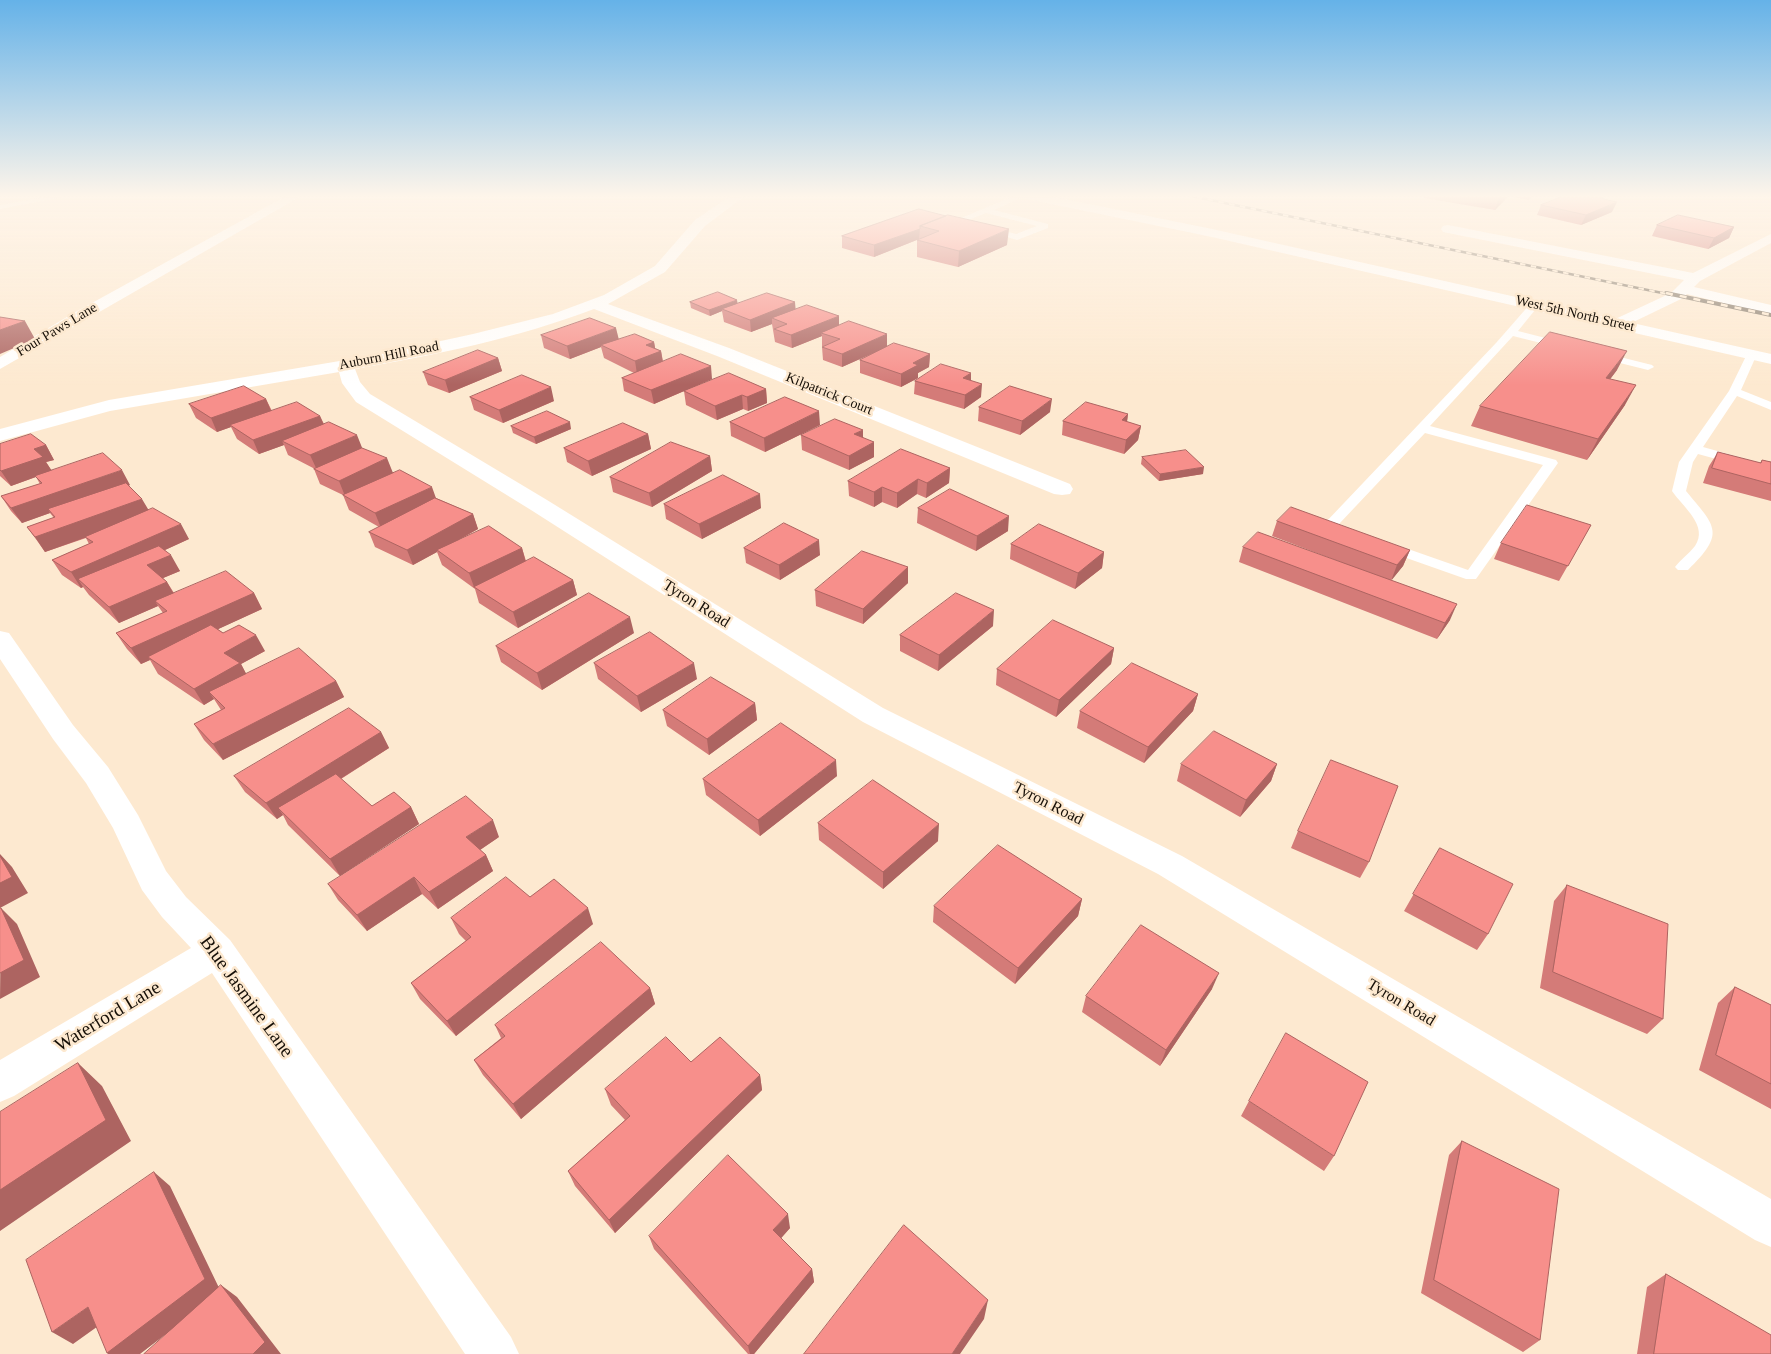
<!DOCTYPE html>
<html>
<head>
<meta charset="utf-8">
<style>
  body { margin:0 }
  canvas { display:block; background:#fde9d0 }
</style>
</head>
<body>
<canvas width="1771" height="1354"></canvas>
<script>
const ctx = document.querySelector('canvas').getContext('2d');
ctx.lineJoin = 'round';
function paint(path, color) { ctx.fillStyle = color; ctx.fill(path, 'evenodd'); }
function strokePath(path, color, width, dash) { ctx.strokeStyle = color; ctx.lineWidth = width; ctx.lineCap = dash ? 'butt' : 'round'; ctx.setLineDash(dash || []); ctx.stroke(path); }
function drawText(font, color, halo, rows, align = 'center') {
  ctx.font = font + ' Georgia,serif'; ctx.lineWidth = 5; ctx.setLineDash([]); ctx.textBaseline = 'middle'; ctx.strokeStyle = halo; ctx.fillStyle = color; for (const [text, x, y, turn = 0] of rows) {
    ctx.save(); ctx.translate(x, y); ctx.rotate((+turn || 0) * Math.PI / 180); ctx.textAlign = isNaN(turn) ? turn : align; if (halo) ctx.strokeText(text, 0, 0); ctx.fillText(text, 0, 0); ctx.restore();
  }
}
paint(new Path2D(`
  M56,195H73L0,209V205Z
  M1016,195H1027L994,210L1048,224V228L1017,240L954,221ZM986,213L1037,226L1016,234L966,221Z
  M1534,302L1539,305L1518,331L1569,344V348L1565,349L1513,336L1430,426L1556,460L1558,463L1476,579H1466L1381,549L1379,546L1381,543H1391L1468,570L1543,465L1425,433L1339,524L1352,529L1354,532L1352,535L1347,536L1325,529L1323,526L1325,523L1496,343L1531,303Z
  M1752,351L1757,354L1741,390L1771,402V410L1737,396L1703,447L1771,466V474L1698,454L1693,462L1686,491C1716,527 1726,533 1688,570H1678L1675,567C1681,559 1689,554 1695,546C1709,526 1683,507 1672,491L1679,462L1729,391L1747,354Z
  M1600,352L1652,365L1654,367L1648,370L1596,357V353Z`), '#fff');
paint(new Path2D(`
  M288,195H303L0,369V357L72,314Z
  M732,195H746L705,226L665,272L608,304L729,348L1070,484L1073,489L1070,494L1062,495L1054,494L717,356L594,309C518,338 435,355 355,369L360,382L370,394L547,500L883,708L1182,856L1771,1199V1247L1755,1240L1158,874L863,722L531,510L356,402L342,383L339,372L110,411L0,441V429L109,400L381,354L473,334L553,314L604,295L655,266L695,220Z
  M1448,225L1693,273L1771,234V243L1700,281L1694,287L1771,305V315L1687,294L1681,299L1623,327H1611L1609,324L1611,321L1671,293L1684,280L1443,232L1441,229L1443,226Z
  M0,631L9,633L73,725L108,767L138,815L166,871L186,897L230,940L511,1337L519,1354H465L212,973L14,1096L0,1102V1060L191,948L162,917L142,890L113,828L86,783L53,739L0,659Z`), '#fff');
paint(new Path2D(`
  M1021,195H1045L1212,229L1771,354V364L1212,237L1027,199Z`), '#fff');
const railFar1 = new Path2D(`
  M1186,195L1672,295`);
const rail = new Path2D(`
  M1666,293L1771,315`);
strokePath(railFar1, '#877a6a', 2.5);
strokePath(rail, '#877a6a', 4);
strokePath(railFar1, '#fde9d0', 2, [5.5]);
strokePath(rail, '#fde9d0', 2.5, [7]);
paint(new Path2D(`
  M1425,195H1534L1529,200L1509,196L1495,210L1424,198Z
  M1604,196L1602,199L1612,212L1581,225L1537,215L1541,205Z
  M919,209L1007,245L958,267L917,257V240L874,257L842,248V236Z
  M1657,225L1734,227L1729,238L1708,249L1652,236Z
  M690,302L738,304L795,302V309L839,325L887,346L930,354L929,367L918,373V378L901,387L860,373V360L873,353L842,367L823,360L822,347L824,346H822V336L792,348L775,342L772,324L751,332L724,322L722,311L710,316L691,308Z
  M541,335L654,342L655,348L661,351L663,361L712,379L654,404L624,391L622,378L634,373L604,358L601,347L570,359L544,348Z
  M498,358L502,371L449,393L428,385L423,372Z
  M1617,370L1610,379L1625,405L1587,460L1471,426L1480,406Z
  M971,373V380L981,397L964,409L914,394L915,381Z
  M766,389L767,403L748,411L743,409L717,420L686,405L684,391Z
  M470,397L554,401L503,423L474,410Z
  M266,399L272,411L320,416L324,424L362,448L393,473L436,498L473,514L478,529L459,540L522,548L526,561L573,580L577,595L518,628L479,603L475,589L442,565L437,552L413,565L375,547L369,532L379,527L349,510L343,495L320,484L314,469H315L288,455L284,445L259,454L237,439L231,427L217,432L196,418L189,404Z
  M979,407L1050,412L1020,435L978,421Z
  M1128,414L1127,422L1141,426L1138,440L1124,454L1062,435L1063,421Z
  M730,422L820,425L765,452L731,436Z
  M511,426L571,429L536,444L513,433Z
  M648,434L651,449L592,476L567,462L564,448Z
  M801,435L863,437L874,457L849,470L802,450Z
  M0,444L46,445L54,460L46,462L51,470L130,485L128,486L148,510L189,539L165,550L180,571L163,578L167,582L174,593H254L262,609L218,629L223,633L265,651L241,664L246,674L336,681L344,697L223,760L204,740L194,724L221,710L214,699L204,705L158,674L150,660L141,664L127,649L116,633L163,613L158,606L119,623L89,595L83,587L81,588L62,575L52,560L89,544L86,538L45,552L38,542L27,527L54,518L50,513L22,523L11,511L1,496L40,484L36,477L11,486L0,476Z
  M1718,452L1760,463L1762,460L1771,462V501L1703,483L1709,466Z
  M710,456L712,471L652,507L613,492L610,477Z
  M1142,457L1203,474L1159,481L1141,464Z
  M950,468L949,483L926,498L917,494L897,508L882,502L874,507L849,496L848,481Z
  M664,504L761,508L702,539L666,519Z
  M918,508L1008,531L976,551L917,523Z
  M1277,521L1410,550L1403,566L1391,580L1450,620L1437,639L1239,562L1243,547L1343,563L1272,536Z
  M1591,525L1559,581L1494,559L1501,543Z
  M1011,544L1104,552L1102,568L1075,589L1010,559Z
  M744,548L820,555L780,580L746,563Z
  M908,567V583L863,624L816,606L815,590Z
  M993,626L938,671L900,651V635Z
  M634,633L542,690L501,662L496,646Z
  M1114,648L1111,664L1056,717L996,685L997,669Z
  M594,663L697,679L641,712L598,679Z
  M1198,694L1193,711L1144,763L1077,728L1080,711Z
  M755,703L757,720L709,755L667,726L663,710Z
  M381,732L389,748L341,779L372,806L411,807L419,824L340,876L288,825L283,815L277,819L245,792L234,776Z
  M1181,764H1277L1271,781L1240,817L1177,781Z
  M837,776L760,836L706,795L703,779Z
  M818,823L938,841L883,889L819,840Z
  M1298,831L1369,862L1360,878L1291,848Z
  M499,837L480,850L486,855L493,871L438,909L422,894L367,931L338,900L328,884Z
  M1440,848L1488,934L1477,950L1404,911Z
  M1567,885L1663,1019L1647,1034L1540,988L1554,901Z
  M530,897L593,924L456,1036L420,999L411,983L466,941L459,934L451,918Z
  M1082,899L1078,916L1015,984L933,922L934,906Z
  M1735,987L1771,1005V1109L1699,1070L1718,1003Z
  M650,988L655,1004L521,1119L483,1075L474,1060L501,1038L495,1025Z
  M1212,989L1160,1066L1082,1012L1086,996Z
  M691,1062L760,1075L762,1090L615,1233L575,1186L568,1171L625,1120L611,1105L605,1089Z
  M1249,1101L1334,1156L1324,1171L1241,1116Z
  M1462,1141L1540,1340L1523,1352L1421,1293L1449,1155Z
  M790,1228L781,1238L812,1269L814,1282L754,1354H748L654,1249L649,1236Z
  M1666,1274L1771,1354H1637L1647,1287Z`), '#d47b78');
paint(new Path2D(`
  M1500,195H1509L1495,210Z
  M1617,202L1612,212L1581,225L1586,215Z
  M1734,227L1729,238L1708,249L1714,238Z
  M920,229L919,239L874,257V245Z
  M1009,229L1007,245L958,267L959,251Z
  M737,300L738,306L722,309V311L710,316L709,310Z
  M795,302L796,314L772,318V324L751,332L750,320Z
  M839,316V328L821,333L822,336L792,348L791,335Z
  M25,321L35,339L0,354V330Z
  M616,328L619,340L601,345V347L570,359L567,346Z
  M887,334V347L842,367V354Z
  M654,342L656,353L661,351L663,364L637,374L635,361L646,345Z
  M1627,351L1617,370L1596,398L1606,378Z
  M930,354L929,367L918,373V378L901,387V374L913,363Z
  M498,358L502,371L449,393L445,380Z
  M711,366L712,379L654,404L651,390Z
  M971,373V386L963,378Z
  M982,384L981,397L964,409L965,395Z
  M1636,385L1625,405L1587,460L1598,439Z
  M551,387L554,401L503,423L499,410Z
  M766,389L767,403L748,411L747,397Z
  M742,395L743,409L717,420L715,406Z
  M266,399L272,413L230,425L231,427L217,432L211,418Z
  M1052,399L1050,412L1020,435L1022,421Z
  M819,411L820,425L765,452L764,438Z
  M1128,414L1126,428L1122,420Z
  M320,416L326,430L282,441L284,445L259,454L253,440Z
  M570,422L571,429L536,444L534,437Z
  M1141,426L1138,440L1124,454L1126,440Z
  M863,430V444L854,434Z
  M648,434L651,449L592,476L588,461Z
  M357,435L363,450L317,470L310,455Z
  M874,442V457L849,470V456Z
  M46,445L54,460L46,462L52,471L11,486L1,471L34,449Z
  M710,456L712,471L652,507L649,493Z
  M387,458L393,473L345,496L339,481Z
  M1204,467L1203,474L1159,481L1160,474Z
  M950,468L949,483L926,498L927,483Z
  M122,470L130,485L51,513L48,509L50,513L22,523L11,508Z
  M918,479L917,494L897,508V493Z
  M432,487L437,501L381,528L375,513Z
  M882,487V502L874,507V492Z
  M760,494L761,508L702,539L699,524Z
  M142,499L151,514L45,552L35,537Z
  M473,514L478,529L438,551L437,550V552L413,565L407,550Z
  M1009,516L1008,531L976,551L977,536Z
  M181,524L189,539L86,586L78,579L83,587L81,588L71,572Z
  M819,540L820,555L780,580L779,565Z
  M522,548L526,563L474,587L469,573Z
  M1410,550L1403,566L1391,581L1397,565Z
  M1104,552L1102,568L1075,589L1078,573Z
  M171,555L180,571L156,581L147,565Z
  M908,567V583L863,624V609Z
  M573,580L577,595L518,628L513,612Z
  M167,582L176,598L155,601L158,606L119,623L109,607Z
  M254,593L262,609L151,660L148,657L150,660L141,664L131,648Z
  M1457,604L1450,620L1437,639L1445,623Z
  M994,610L993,626L938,671L939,655Z
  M630,617L634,633L542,690L537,673Z
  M256,635L265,651L241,664L249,679L209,692L214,699L204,705L194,689L224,653Z
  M1114,648L1111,664L1056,717L1059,700Z
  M694,663L697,679L641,712L637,696Z
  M336,681L344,697L223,760L213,744Z
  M1198,694L1193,711L1144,763L1148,747Z
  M755,703L757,720L709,755L707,739Z
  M381,732L389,748L285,814L278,808L283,815L277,819L266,803Z
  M836,760L837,776L760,836L758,820Z
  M1277,764L1271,781L1240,817L1246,800Z
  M411,807L419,824L340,876L330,859Z
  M493,820L499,837L474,854L466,837Z
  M939,824L938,841L883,889V872Z
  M0,854L12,867L28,893L0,908Z
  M486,855L493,871L438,909L429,892Z
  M414,877L422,894L367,931L357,915Z
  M1082,899L1078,916L1015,984L1018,968Z
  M1,908L17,924L40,977L0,999Z
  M588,908L593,924L456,1036L447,1021Z
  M1219,973L1212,989L1160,1066L1166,1050Z
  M650,988L655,1004L521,1119L513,1104Z
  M78,1063L102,1086L131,1141L0,1231V1190Z
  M760,1075L762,1090L615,1233L609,1220Z
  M154,1172L170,1186L221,1292L140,1354H108L107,1353Z
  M788,1214L790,1228L776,1244L773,1230Z
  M812,1269L814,1282L754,1354H750L748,1346Z
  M221,1285L237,1297L281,1354H253Z
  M988,1300L984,1319L960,1354H952Z
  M88,1307L108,1319L73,1344L52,1332Z`), '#ad6461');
const building = new Path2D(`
  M1566,195H1600L1604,196L1599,198L1617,202L1586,215L1541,205Z
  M919,209L946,216L920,226V229L874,245L842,236Z
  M948,215L1009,229L959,251L917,240L939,231L920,226Z
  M1678,215L1734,227L1714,238L1657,225Z
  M718,292L737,300L709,310L690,302Z
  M767,293L795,302L750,320L722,309Z
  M807,305L839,316L791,335L774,329L787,324L772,318Z
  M0,317L25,321L0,330Z
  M590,318L616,328L567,346L541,335Z
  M849,321L887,334L842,354L822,347L840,339L821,333Z
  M1550,332L1627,351L1606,378L1636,385L1598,439L1480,406Z
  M635,334L654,342L646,345L661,351L635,361L601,345Z
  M894,343L930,354L913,363L918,365L901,374L860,360Z
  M478,350L498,358L445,380L423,372Z
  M681,354L711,366L651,390L622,378Z
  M941,364L971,373L963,378L982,384L965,395L915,381Z
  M729,373L766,389L747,397L742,395L715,406L684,391Z
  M522,375L551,387L499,410L470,397Z
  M244,386L266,399L211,418L189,404Z
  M1010,386L1052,399L1022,421L979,407Z
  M785,397L819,411L764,438L730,422Z
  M297,402L320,416L253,440L230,425Z
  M1086,402L1128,414L1122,420L1141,426L1126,440L1063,421Z
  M547,411L570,422L534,437L511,426Z
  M835,419L863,430L854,434L874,442L849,456L801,435Z
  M329,422L357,435L310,455L282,441Z
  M623,423L648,434L588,461L564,448Z
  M31,434L46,445L34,449L43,457L1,471L0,470V444Z
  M671,442L710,456L649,493L610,477Z
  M362,448L387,458L339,481L314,469Z
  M901,449L950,468L927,483L918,479L897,493L882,487L874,492L848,481Z
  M1186,450L1204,467L1160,474L1142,457Z
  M1718,452L1761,463L1762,460L1771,462V484L1712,468Z
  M103,453L122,470L11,508L1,496L42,483L35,476Z
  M400,470L432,487L375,513L343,495Z
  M723,475L760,494L699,524L664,504Z
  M126,483L142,499L35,537L27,527L55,517L48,509Z
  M950,489L1009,516L977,536L918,508Z
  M435,498L473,514L407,550L369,532Z
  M1527,505L1591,525L1568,566L1501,543Z
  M1291,507L1410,550L1397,565L1277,521Z
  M153,508L181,524L71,572L52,560L93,542L85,537Z
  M784,523L819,540L779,565L744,548Z
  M1039,524L1104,552L1078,573L1011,544Z
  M489,526L522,548L469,573L437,550Z
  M1258,532L1457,604L1445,623L1243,547Z
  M159,546L171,555L147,565L167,582L109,607L78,579Z
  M862,551L908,567L863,609L815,590Z
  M534,557L573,580L513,612L474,587Z
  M226,571L254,593L131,648L116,633L167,611L155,601Z
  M589,593L630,617L537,673L496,646Z
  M956,593L994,610L939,655L900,635Z
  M1053,620L1114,648L1059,700L997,669Z
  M211,625L223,633L239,625L256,635L224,653L240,663L194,689L148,657Z
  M650,632L694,663L637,696L594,663Z
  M299,648L336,681L213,744L194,724L225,708L209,692Z
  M1132,663L1198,694L1148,747L1080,711Z
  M711,677L755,703L707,739L663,710Z
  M349,708L381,732L266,803L234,776Z
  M781,723L836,760L758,820L703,779Z
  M1214,731L1277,764L1246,800L1181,764Z
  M1331,760L1398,786L1369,862L1298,831Z
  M336,774L372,806L394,792L411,807L330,859L278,808Z
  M873,780L939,824L883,872L818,823Z
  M466,796L493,820L466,837L486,855L429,892L414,877L357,915L328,884Z
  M998,845L1082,899L1018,968L934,906Z
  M1440,848L1513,884L1488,934L1413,894Z
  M0,856L12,877L0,883Z
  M506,877L530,897L554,879L588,908L447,1021L411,983L471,937L451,918Z
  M1567,885L1668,924L1663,1019L1553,972Z
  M0,908H1L24,960L0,973Z
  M1141,925L1219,973L1166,1050L1086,996Z
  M601,942L650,988L513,1104L474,1060L505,1036L495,1025Z
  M1735,987L1771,1005V1084L1716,1055Z
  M1286,1033L1368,1082L1334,1156L1249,1101Z
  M666,1037L691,1062L720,1037L760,1075L609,1220L568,1171L630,1116L605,1089Z
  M78,1063L106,1120L0,1190V1112Z
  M1462,1141L1559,1189L1540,1340L1434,1280Z
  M728,1155L788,1214L773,1230L812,1269L748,1346L649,1236Z
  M154,1172L205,1279L107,1353L88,1307L52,1332L26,1260Z
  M904,1225L988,1300L952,1354H804Z
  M1666,1274L1771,1335V1354H1654Z
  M221,1285L265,1342L253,1354H144Z`);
paint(building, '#f78f8b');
strokePath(building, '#ad6461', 1);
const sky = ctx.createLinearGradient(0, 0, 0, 385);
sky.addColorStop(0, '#65b2e8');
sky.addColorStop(0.51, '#fef5ea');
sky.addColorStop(1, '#fef5ea00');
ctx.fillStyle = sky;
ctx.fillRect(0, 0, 1771, 385);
drawText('14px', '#160f07', '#fde9d0', [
  ["West 5th North Street",1575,314,13],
  ["Four Paws Lane",57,330,-31],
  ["Auburn Hill Road",389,356,-11],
  ["Kilpatrick Court",829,394,22]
]);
drawText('16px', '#160f07', '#fde9d0', [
  ["Tyron Road",696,604,32],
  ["Tyron Road",1048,804,27],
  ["Tyron Road",1401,1003,31]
]);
drawText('19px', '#160f07', '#fde9d0', [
  ["Blue Jasmine Lane",246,997,54],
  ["Waterford Lane",108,1017,-31]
]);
</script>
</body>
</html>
